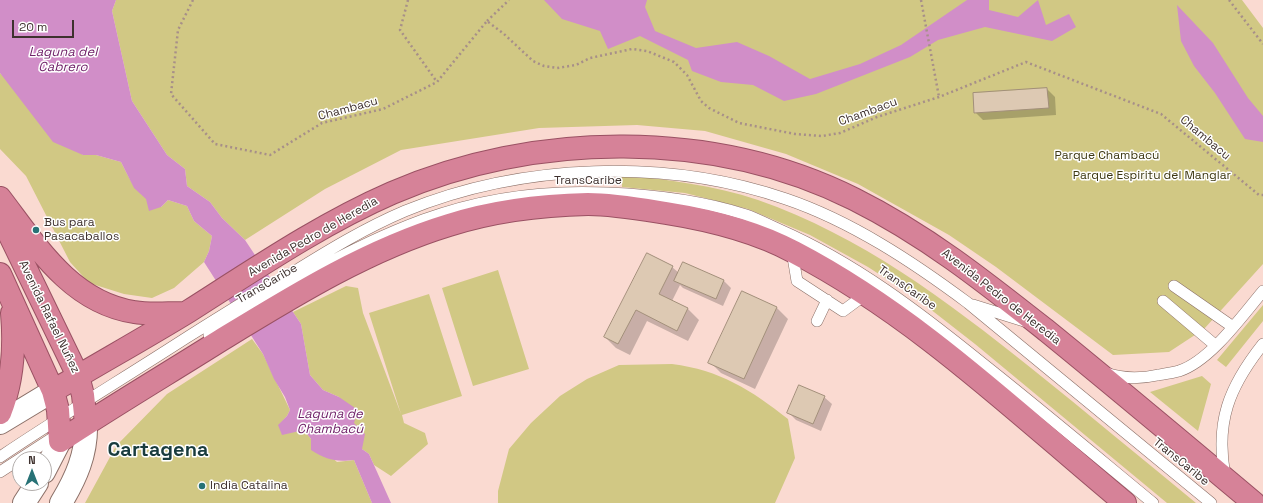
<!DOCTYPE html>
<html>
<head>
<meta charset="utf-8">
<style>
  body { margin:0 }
  #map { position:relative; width:1263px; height:503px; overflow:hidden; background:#fadad1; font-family:"Space Grotesk",sans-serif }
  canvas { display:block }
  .north { position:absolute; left:12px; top:451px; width:40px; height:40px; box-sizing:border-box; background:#fff; border:1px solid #b2adab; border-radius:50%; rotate:0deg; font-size:11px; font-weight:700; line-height:16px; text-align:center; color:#3e312e }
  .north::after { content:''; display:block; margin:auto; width:14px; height:18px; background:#287276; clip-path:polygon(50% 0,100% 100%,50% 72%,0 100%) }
  .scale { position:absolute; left:12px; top:20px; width:62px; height:18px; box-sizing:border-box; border:2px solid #3e312e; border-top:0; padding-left:5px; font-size:12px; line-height:14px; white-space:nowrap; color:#3e312e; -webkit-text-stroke:3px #fff; paint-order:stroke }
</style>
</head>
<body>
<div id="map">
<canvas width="1263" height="503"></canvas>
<div class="north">N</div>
<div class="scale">20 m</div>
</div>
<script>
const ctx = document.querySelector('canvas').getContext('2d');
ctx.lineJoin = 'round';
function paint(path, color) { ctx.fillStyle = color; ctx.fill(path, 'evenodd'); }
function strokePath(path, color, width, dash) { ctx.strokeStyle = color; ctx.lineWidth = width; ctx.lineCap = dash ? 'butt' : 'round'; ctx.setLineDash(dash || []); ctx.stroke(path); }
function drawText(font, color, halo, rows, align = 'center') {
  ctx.font = font + ' "Space Grotesk",sans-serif'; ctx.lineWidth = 3; ctx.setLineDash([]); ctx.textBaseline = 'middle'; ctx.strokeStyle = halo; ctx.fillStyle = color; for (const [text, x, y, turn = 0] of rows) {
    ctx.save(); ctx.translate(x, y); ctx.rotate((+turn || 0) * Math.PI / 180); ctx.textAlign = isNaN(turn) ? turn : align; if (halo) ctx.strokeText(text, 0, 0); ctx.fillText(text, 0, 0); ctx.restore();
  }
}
paint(new Path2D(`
  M116,0H1242L1263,28V264L1204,329L1169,352L1113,355L996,267L949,235L858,184L786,154L705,131L637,125L539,128L401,150L325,189L245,240L222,218L210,202L187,186L185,169L167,155L132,101L112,11Z
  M0,73L83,155H96L121,162C133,186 137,194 161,207L168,200L187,206L194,221L212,236L209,251L204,262L174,288L152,298L124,294L89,283L70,262L26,176L0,149Z
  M622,174C667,180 714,185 758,200C861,236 946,300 1031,368C1086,412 1141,458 1196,503H1167L975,344L916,298L868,267L810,235L748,209L685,193L622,187Z
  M498,270L529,369L473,386L442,288Z
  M346,286L358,288L363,313L401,414L369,313L429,294L462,396L402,415L404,423L425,433L428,444L391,476L374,465L369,454L362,449L354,424L339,397L323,390L310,375L301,324L293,312Z
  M1263,305V321L1226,367L1217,360Z
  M252,339L263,354L290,410L287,416L279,425L304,430L311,439L337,462L354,460L372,503H85L116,446L167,394Z
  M672,364C720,370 751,390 788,419L795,458L775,503H498V491L509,449L531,423L560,396L587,379L619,365Z
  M1202,376L1211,384L1198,431L1150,392Z`), '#d1c884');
paint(new Path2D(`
  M0,0H116L112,11L132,101L167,155L185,169L187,186L210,202L222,218L245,240L301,324L310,375L323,390L339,397L358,410L354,423L365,434L362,449L369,454L391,503H372L354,460C335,462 327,460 311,450V439L304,430L282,435L278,425L287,416L290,410L285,397L274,379L263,354L204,262L209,251L212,236L194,221L187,206L168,200L161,207L149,211L146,199L134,188L121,162L96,155H83L53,142L0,73Z
  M544,0H647L645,7L655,31L696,48L737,42L769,56L810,79L860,64L901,45L967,0H989V10L1018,17L1038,0L1046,25L1069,14L1076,27L1052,41L985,27L938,40L910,57L816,94L784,101L753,85L721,82L692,71L688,60L640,36L608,49L600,31L562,19Z
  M1177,5L1213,43L1248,98L1263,116V142L1245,139L1215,93L1194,66L1181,41Z`), '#d18ec8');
paint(new Path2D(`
  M1047,89L1055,97L1056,115L983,120L975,112Z
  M683,263L724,281L731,288L723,306L683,288L680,285L672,301L688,309L699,320L688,341L647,321L630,355L616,348L605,337L672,267L679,273Z
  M742,292L777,308L788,319L755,389L721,373L710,362Z
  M824,397L832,404L821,431L796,420L788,412Z`), '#0003');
const building = new Path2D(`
  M1047,88L1049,108L974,113L973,93Z
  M647,253L673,266L659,294L688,308L677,331L636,310L618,344L604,337Z
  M683,262L724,280L716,299L674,281Z
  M742,291L777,307L744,379L708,363Z
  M799,385L825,396L813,424L787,413Z`);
paint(building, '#ddc9b3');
strokePath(building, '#a28f7a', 1);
const service = new Path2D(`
  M792,251L797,281L843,311L866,294
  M1174,286L1233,327
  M1163,301L1215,345
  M973,305L1024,321
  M817,321L827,300
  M209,335C277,291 347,248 423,220C482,198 545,190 608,193C655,195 700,200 746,215C757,219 769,225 780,230C855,263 919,312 982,363C1040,409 1096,456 1153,503
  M1106,373C1123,379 1140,379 1158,375C1164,374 1172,373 1179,371C1210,361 1242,316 1263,291
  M0,457C61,416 124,378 186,338C221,316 256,294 292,273C329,250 365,228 405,211C522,163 666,158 786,199C851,221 913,262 968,303L1211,503
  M0,472L60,433
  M1225,476C1215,422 1229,387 1263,344`);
const tertiary = new Path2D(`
  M0,423L53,391`);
const secondary = new Path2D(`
  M44,472L60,441
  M24,503L37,483
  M61,503C76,478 87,454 86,424`);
const trunk = new Path2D(`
  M0,198C36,245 70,302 134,312C150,315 166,313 183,313
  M0,215L78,376L83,395L86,424
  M0,274L53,391L58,410L60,441
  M53,391C98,364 145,338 189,311C255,269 321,224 392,193C534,131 714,129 854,199C926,235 985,282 1047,331C1117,388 1185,445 1254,503
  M0,413C13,381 15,347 12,313
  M60,441C113,406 167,374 221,340C293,296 367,250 449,225C493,211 542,205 588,204C613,204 641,209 666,213C710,220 755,231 794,252C917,316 1019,415 1125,503`);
strokePath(service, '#8a6f67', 12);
strokePath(tertiary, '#8a6f67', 24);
strokePath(secondary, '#8a6f67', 24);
strokePath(trunk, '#9a5163', 24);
strokePath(new Path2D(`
  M193,0L178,30L171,94L215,144L270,155L322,123L383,109L437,82L487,21L504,34L533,61L544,66L557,68L576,65L590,58L632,49L647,51L674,62L687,75L701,101L709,108L739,123L795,134L822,136L840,133L877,117L939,97L1026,62L1161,114L1259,195H1263
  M408,0L400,30L437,82
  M921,0L939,97
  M1229,0L1263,44
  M487,21L509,0`), '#a78f89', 2.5, [2, 3]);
strokePath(service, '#fff', 11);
strokePath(tertiary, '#fff', 22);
strokePath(secondary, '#fff', 22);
strokePath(trunk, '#d68298', 22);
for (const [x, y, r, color] of [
  [36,230,4,"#287276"],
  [202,486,4,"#287276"]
]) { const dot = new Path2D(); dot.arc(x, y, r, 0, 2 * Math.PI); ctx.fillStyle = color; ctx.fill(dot); strokePath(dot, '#fff', 1.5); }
drawText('12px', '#3e312e', '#fff', [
  ["Chambacu",348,109,-15],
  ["Chambacu",868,112,-20],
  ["Chambacu",1205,138,40],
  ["TransCaribe",588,181],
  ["Avenida Pedro de Heredia",313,237,-30],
  ["TransCaribe",267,284,-30],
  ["TransCaribe",907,288,35],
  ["Avenida Pedro de Heredia",1001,297,38],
  ["Avenida Rafael Nuñez",49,317,64],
  ["TransCaribe",1181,462,39]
]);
drawText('12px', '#3d3812', '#fff', [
  ["Parque Chambacú",1107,156],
  ["Parque Espiritu del Manglar",1152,176]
]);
drawText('12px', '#3e312e', '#fff', [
  ["Bus para",44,223],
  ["Pasacaballos",44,237],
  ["India Catalina",210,486]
], 'left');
drawText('italic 13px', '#71236a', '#fff', [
  ["Laguna del",63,52],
  ["Cabrero",63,67],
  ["Laguna de",330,414],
  ["Chambacú",330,429]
]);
drawText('bold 20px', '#193c3e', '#fff', [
  ["Cartagena",158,451]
]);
</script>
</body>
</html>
